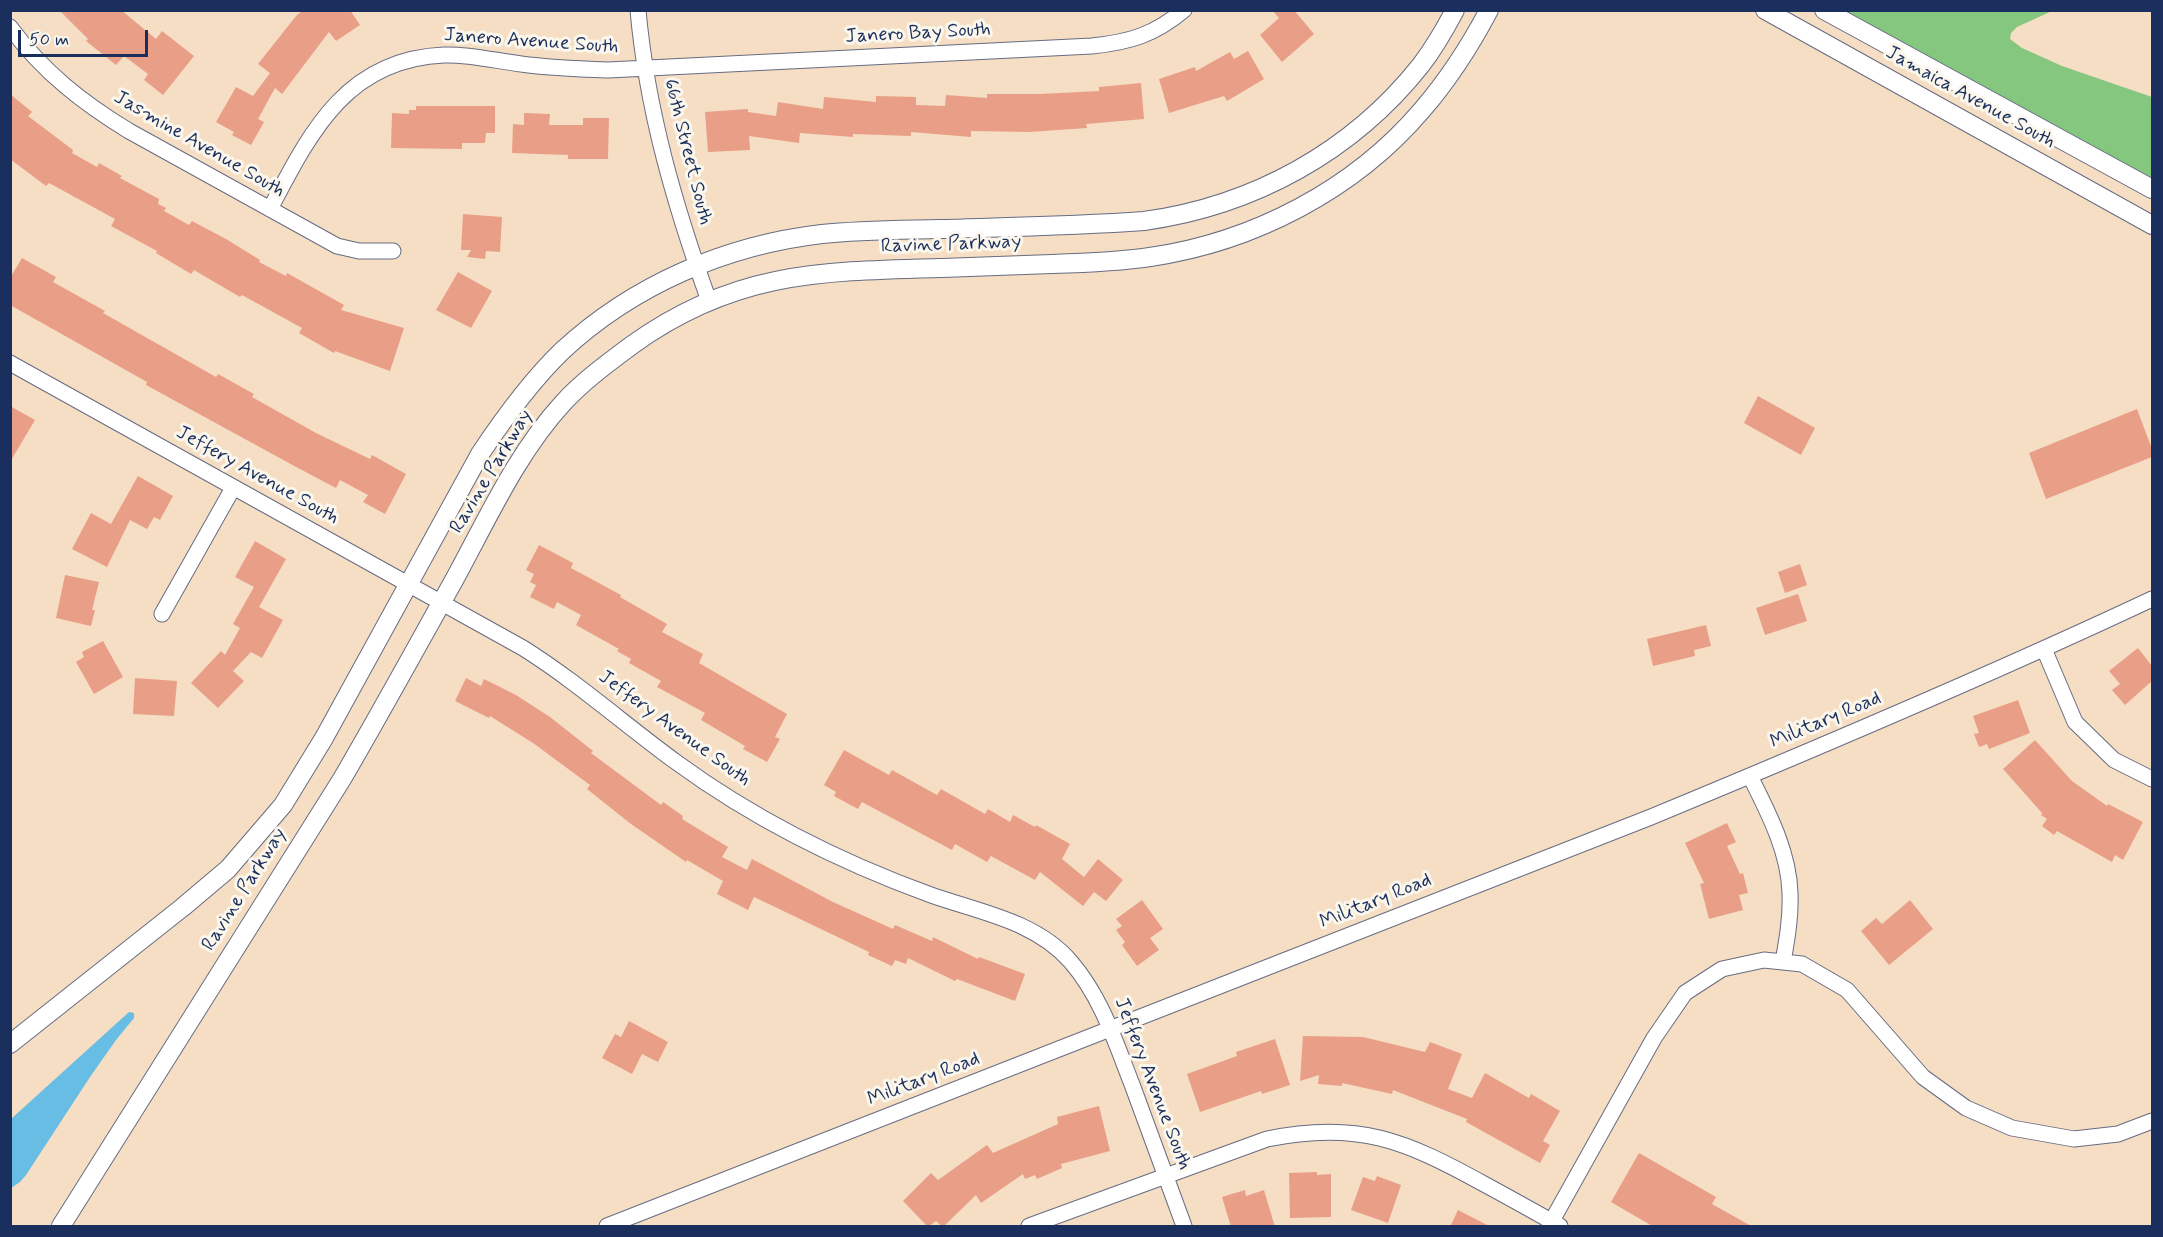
<!DOCTYPE html>
<html>
<head>
<meta charset="utf-8">
<style>
  body { margin:0 }
  #map { position:relative; width:2163px; height:1237px; overflow:hidden; background:#f5dec3; font-family:Mynerve,sans-serif }
  canvas { display:block }
  .frame { position:absolute; inset:0; border:12px solid #1b2f5e; pointer-events:none }
  .scale { position:absolute; left:18px; top:30px; width:130px; height:27px; box-sizing:border-box; border:3px solid #1b2f5e; border-top:0; padding-left:8px; font-size:18px; line-height:21px; white-space:nowrap; color:#1b2f5e; -webkit-text-stroke:4px #fbf7ec; paint-order:stroke }
</style>
</head>
<body>
<div id="map">
<canvas width="2163" height="1237"></canvas>
<div class="frame"></div>
<div class="scale">50 m</div>
</div>
<script>
const ctx = document.querySelector('canvas').getContext('2d');
ctx.lineJoin = 'round';
function paint(path, color) { ctx.fillStyle = color; ctx.fill(path, 'evenodd'); }
function strokePath(path, color, width, dash) { ctx.strokeStyle = color; ctx.lineWidth = width; ctx.lineCap = dash ? 'butt' : 'round'; ctx.setLineDash(dash || []); ctx.stroke(path); }
function drawText(font, color, halo, rows, align = 'center') {
  ctx.font = font + ' Mynerve,sans-serif'; ctx.lineWidth = 6; ctx.setLineDash([]); ctx.textBaseline = 'middle'; ctx.strokeStyle = halo; ctx.fillStyle = color; for (const [text, x, y, turn = 0] of rows) {
    ctx.save(); ctx.translate(x, y); ctx.rotate((+turn || 0) * Math.PI / 180); ctx.textAlign = isNaN(turn) ? turn : align; if (halo) ctx.strokeText(text, 0, 0); ctx.fillText(text, 0, 0); ctx.restore();
  }
}
paint(new Path2D(`
  M1840,11H2052L2017,27L2011,33L2010,39L2022,48L2062,66L2152,97V180Z`), '#86c780');
paint(new Path2D(`
  M129,1012L134,1013V1018L116,1040L90,1077L26,1175L20,1182L11,1188V1119Z`), '#67bde3');
paint(new Path2D(`
  M59,10H121L156,39L162,31L194,56L163,95L144,80L148,74L124,56L116,65L86,41L88,39Z
  M303,10H350L360,25L336,41L329,32L282,94L275,88L258,119L264,122L251,145L232,135L234,132L216,122L236,87L253,96L270,73L258,64L296,16Z
  M1272,10H1294L1314,34L1282,62L1260,35L1279,18Z
  M1248,51L1264,79L1227,101L1224,96L1169,113L1159,79L1195,67L1196,71L1230,52L1234,59Z
  M1141,83L1144,119L1086,124L1087,128L1029,132L971,131V137L911,132V136L853,134V137L800,133L799,143L749,136L750,150L708,152L705,112L748,109V112L776,116L778,102L823,109L824,97L876,102V96L916,97V105L945,106L946,95L987,98V94H1040L1099,91V87Z
  M10,94L32,112L28,116L73,150L72,153L97,167L99,163L122,176L120,178L159,199L158,204L166,208L164,211L189,225L192,221L226,239L260,260L259,262L286,276L287,273L344,305L341,310L404,328L390,371L335,351L334,353L299,333L302,328L242,295L240,297L194,270L191,274L156,253L157,251L111,226L115,219L49,183L46,186L10,159Z
  M416,106H495V133H486L485,143H462V149L391,148L392,113L409,114V110H416Z
  M524,113L550,114L549,125H583V118H609L608,159H568V155L512,153L513,124L524,125Z
  M463,214L502,217L500,252L486,251L485,259L467,257L471,250H461Z
  M22,258L56,277L53,282L105,311L103,313L216,377L218,374L254,394L252,397L316,433L370,459L372,455L406,474L385,514L363,502L368,495L340,480L336,488L298,468L146,385L147,382L10,305V278Z
  M458,272L492,291L471,328L436,310Z
  M1758,396L1815,428L1801,455L1744,423Z
  M10,406L35,420L10,462Z
  M2137,409L2152,449V457L2046,499L2029,453Z
  M138,476L173,496L160,520L154,517L147,529L130,520L107,567L72,549L91,513L111,524Z
  M255,541L286,559L259,607L283,620L262,658L251,652L233,671L244,681L218,708L191,683L221,651L225,655L240,628L233,624L254,587L235,577Z
  M539,545L573,563L571,568L621,595L620,597L667,624L662,632L703,654L699,663L787,714L775,737L780,739L767,762L743,749L745,746L701,720L705,713L657,687L661,681L629,663L631,659L617,651L619,649L576,625L581,615L557,602L554,609L530,597L536,585L530,582L534,574L526,570Z
  M1800,564L1807,585L1785,593L1778,572Z
  M65,575L99,582L92,610H95L91,626L56,618Z
  M1798,594L1807,621L1765,635L1756,608Z
  M1706,625L1711,646L1694,650L1695,656L1653,666L1647,639Z
  M103,641L123,677L94,694L76,662L84,657L82,652Z
  M2138,648L2152,666V681L2125,705L2112,690L2120,684L2109,671Z
  M135,678L177,681L174,716L133,714Z
  M466,678L481,686L484,679L516,695L550,717L593,751L591,753L661,805L663,802L683,816L682,819L728,847L722,857L747,870L752,859L833,902L893,929L895,925L932,941L933,937L978,959L979,957L1025,974L1015,1001L957,979L955,981L908,958L906,964L895,960L892,966L868,955L869,952L754,897L748,910L717,894L723,881L687,860L686,862L631,824L587,789L590,785L533,743L490,716L489,718L455,701Z
  M2018,700L2030,733L1989,749L1987,744L1979,747L1974,734L1979,733L1973,716Z
  M2035,740L2072,781L2107,806L2108,804L2143,822L2123,860L2115,855L2112,862L2057,831L2054,835L2042,826L2047,819L2041,815L2042,813L2003,769Z
  M844,750L889,775L892,770L937,795L941,789L985,814L988,809L1010,822L1013,815L1035,827L1036,825L1070,844L1062,859L1084,877L1098,859L1123,880L1106,901L1094,892L1083,906L1040,872L1035,880L991,856L987,862L955,844L952,850L862,802L858,809L834,796L836,792L824,785Z
  M1727,823L1736,842L1727,846L1740,874L1743,873L1748,893L1739,895L1743,910L1709,919L1700,884L1704,883L1685,843Z
  M1142,900L1163,929L1150,938L1159,950L1137,966L1122,945L1125,942L1116,930L1122,926L1116,919Z
  M1910,900L1933,929L1889,965L1861,931L1876,918L1882,924Z
  M629,1021L668,1042L658,1062L642,1054L632,1074L602,1058L615,1034L621,1037Z
  M1303,1036L1363,1037L1425,1052L1430,1042L1462,1054L1448,1089L1472,1098L1485,1073L1529,1098L1531,1094L1560,1111L1543,1141L1550,1145L1540,1163L1466,1122L1467,1119L1393,1090L1392,1094L1342,1083V1086L1318,1084L1319,1075L1300,1081Z
  M1275,1039L1290,1085L1262,1094L1261,1091L1200,1112L1187,1074L1237,1056L1236,1052Z
  M1099,1106L1110,1151L1061,1164L1062,1168L1037,1179L1035,1175L1025,1179L1023,1174L981,1203L976,1195L943,1227L936,1221L928,1227L903,1201L931,1173L938,1180L987,1145L993,1153L1058,1124L1057,1117Z
  M1639,1153L1716,1197L1712,1204L1753,1227H1654L1611,1202Z
  M1317,1172V1175L1331,1174V1217L1290,1218L1289,1173Z
  M1377,1176L1401,1185L1388,1223L1351,1210L1363,1177L1375,1181Z
  M1245,1190L1246,1196L1264,1190L1275,1227H1231L1222,1197Z
  M1458,1210L1491,1227H1450Z`), '#e99f87');
const minor = new Path2D(`
  M638,10C647,111 675,206 709,301
  M10,27C43,72 83,103 129,131L337,246L359,251H393
  M270,209C310,133 346,59 444,55C470,54 496,61 521,64C550,68 579,69 608,70L1092,46C1130,42 1154,35 1184,10
  M10,363L523,648C577,682 624,724 676,762C754,819 840,862 931,895C979,912 1036,921 1071,962C1102,998 1116,1044 1133,1087C1150,1133 1167,1180 1184,1226
  M162,614L233,488
  M2044,649L2075,722L2114,760L2152,779
  M1750,776C1768,812 1789,852 1790,893C1791,917 1787,939 1783,962
  M607,1226L1651,817C1820,747 1988,676 2152,599
  M1029,1226L1267,1139C1358,1120 1406,1141 1484,1184C1510,1198 1535,1212 1560,1226
  M1549,1226L1654,1038L1685,993L1722,969L1764,960L1802,964L1847,990L1923,1077L1966,1108L2012,1128L2074,1139L2118,1134L2152,1121`);
const tertiary = new Path2D(`
  M1765,10L2152,225
  M1824,10L2152,189
  M10,1044L183,907L228,869L283,805L324,738L480,454C504,418 531,381 562,351C633,285 726,245 822,234C861,230 901,230 940,229C1008,227 1076,226 1144,221C1253,206 1352,152 1421,65C1434,48 1445,29 1455,10
  M61,1226L342,779C380,714 416,648 453,582C486,522 516,454 563,403C583,381 608,363 632,345C733,272 820,271 939,268C977,267 1015,265 1052,264C1085,263 1117,262 1150,257C1253,242 1354,190 1422,110C1448,80 1470,46 1489,10`);
strokePath(minor, '#676c81', 17);
strokePath(tertiary, '#676c81', 20);
strokePath(minor, '#fff', 15);
strokePath(tertiary, '#fff', 18);
drawText('20px', '#1b2f5e', '#fbf7ec', [
  ["Janero Bay South",918,34,-3],
  ["Janero Avenue South",531,42,4],
  ["Jamaica Avenue South",1970,98,29],
  ["Jasmine Avenue South",199,145,30],
  ["66th Street South",687,152,76],
  ["Ravine Parkway",951,245,-2],
  ["Ravine Parkway",492,472,-59],
  ["Jeffery Avenue South",257,476,29],
  ["Military Road",1826,721,-23],
  ["Jeffery Avenue South",674,729,36],
  ["Ravine Parkway",245,890,-58],
  ["Military Road",1376,902,-22],
  ["Military Road",924,1080,-21],
  ["Jeffery Avenue South",1152,1084,69]
]);
</script>
</body>
</html>
